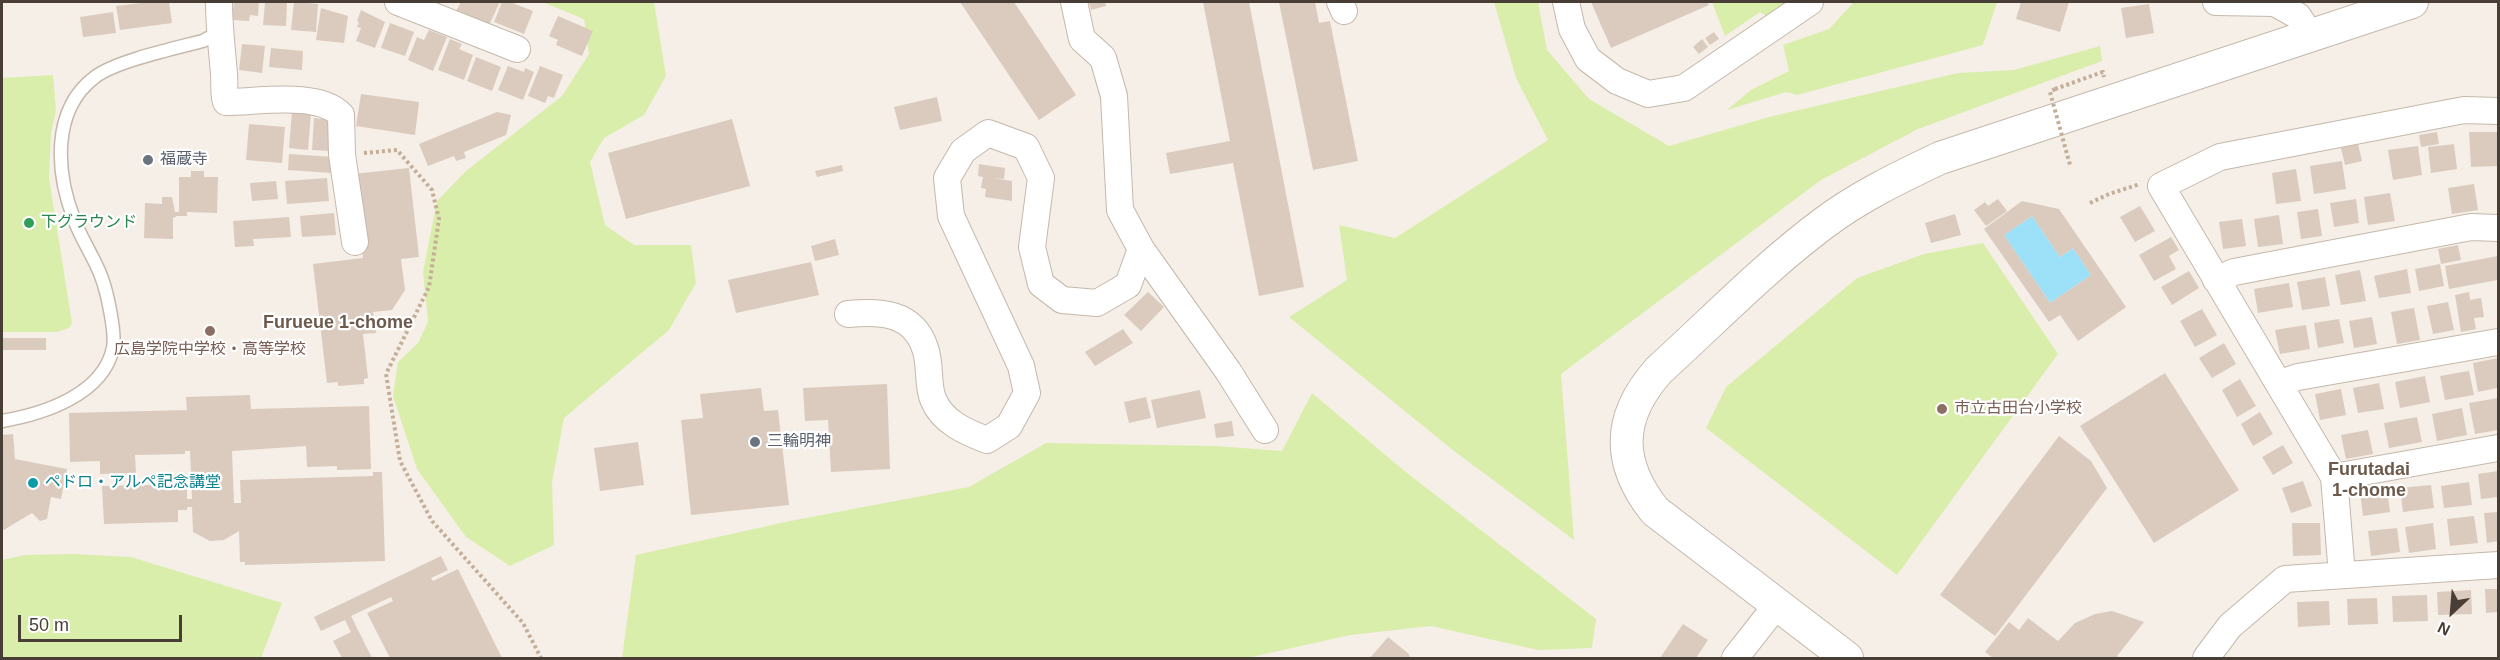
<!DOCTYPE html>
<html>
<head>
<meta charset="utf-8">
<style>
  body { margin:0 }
  #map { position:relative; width:2500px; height:660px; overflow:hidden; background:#f5efe7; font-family:Arial,sans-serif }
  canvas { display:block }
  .frame { position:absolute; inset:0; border:3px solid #493e35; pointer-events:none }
  .north { position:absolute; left:2422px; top:582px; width:60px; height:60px; -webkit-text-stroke:4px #fff; paint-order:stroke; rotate:206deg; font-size:16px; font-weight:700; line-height:24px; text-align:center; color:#493e35 }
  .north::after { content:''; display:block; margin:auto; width:21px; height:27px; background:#493e35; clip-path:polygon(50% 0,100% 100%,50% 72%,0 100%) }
  .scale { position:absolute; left:18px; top:615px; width:164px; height:27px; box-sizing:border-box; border:3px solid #493e35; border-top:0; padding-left:8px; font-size:18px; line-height:21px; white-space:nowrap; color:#493e35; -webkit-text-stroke:4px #fff; paint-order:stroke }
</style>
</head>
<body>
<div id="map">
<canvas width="2500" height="660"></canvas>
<div class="frame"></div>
<div class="north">N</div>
<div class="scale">50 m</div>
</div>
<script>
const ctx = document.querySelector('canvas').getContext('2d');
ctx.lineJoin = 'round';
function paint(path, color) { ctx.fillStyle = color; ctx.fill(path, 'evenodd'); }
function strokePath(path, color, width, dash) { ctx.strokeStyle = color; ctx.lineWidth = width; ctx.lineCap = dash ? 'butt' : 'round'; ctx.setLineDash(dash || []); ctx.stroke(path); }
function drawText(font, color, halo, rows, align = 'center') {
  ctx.font = font + ' Arial,"Noto Sans JP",sans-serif'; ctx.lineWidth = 4.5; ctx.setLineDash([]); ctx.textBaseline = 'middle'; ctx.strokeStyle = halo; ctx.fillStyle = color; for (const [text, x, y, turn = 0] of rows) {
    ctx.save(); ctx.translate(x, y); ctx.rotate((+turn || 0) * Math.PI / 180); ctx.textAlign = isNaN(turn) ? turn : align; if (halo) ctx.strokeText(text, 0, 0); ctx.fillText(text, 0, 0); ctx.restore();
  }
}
paint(new Path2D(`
  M542,2H654L666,76L644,115L604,138L590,162L605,225L634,245H691L696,283L669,330L564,418L552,482L554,545L510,566L466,537L417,469L393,396L398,362L418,343L428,322L423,272L437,201L466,171L562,96L589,54L584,19Z
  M1494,2H1538L1547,50L1589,99L1669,146L1769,117L1958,73L2014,70L2100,46L2102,61L1918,129L1821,180L1561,374L1574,540L1454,451L1289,317L1347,280L1339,225L1395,238L1548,140L1516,78Z
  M1712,2H1790L1768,17L1760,12L1725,36Z
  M1854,2H1997L1983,45L1797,95L1786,92L1727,110L1751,90L1789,71L1783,45L1829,29Z
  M53,75L56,110L51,133L49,178L72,323L69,328L57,332H2V78Z
  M1983,243L2058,354L1897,575L1706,428L1726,387L1857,278L1924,254Z
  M1312,393L1407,473L1596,619L1592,648L1538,650L1431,626L1350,635L1247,658H622L636,555L790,521L969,487L1046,443L1216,446L1282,451Z
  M73,554L131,557L282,603L261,658H2V560L24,555Z`), '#daeeab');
paint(new Path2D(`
  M2032,216L2060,257L2073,248L2091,275L2050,303L2004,235Z`), '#9de1f8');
paint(new Path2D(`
  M150,2H169L172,23L120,30L116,6Z
  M234,2H259L258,16L250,15L249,21L232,20Z
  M265,2H287L286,26L263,25Z
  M294,2L318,4L316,32L291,30Z
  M461,2H500L489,25L456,11Z
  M502,2H510L533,11L524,34L494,22Z
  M960,2H1014L1076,95L1039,120Z
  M1089,2H1105L1106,6L1091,10Z
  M1203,2H1249L1304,287L1259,296L1233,163L1170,174L1166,153L1230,141Z
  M1279,2H1315L1319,23L1330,21L1358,161L1313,170Z
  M1591,2H1707L1709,5L1611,48Z
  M2021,2H2069L2060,32L2016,19Z
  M2149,4L2154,33L2126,38L2121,8Z
  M321,8L348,16L344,43L316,40Z
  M361,10L385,22L375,48L356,41L361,28L357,27L359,22L357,21Z
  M113,12L116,33L83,37L80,17Z
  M558,16L593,31L582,56L556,45L558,40L549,36Z
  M390,23L414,32L405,56L381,48Z
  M429,30L447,37L433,71L408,60L417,37L424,40Z
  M1714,32L1719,39L1710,45L1705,38Z
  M450,39L462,44L459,49L473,55L464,80L438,70Z
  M1702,39L1708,47L1699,54L1693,47Z
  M242,44L265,46L262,73L239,70Z
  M271,48L303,51L302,70L269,67Z
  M476,57L501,67L492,91L467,81Z
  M508,66L524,72L525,68L534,72L523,100L498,90Z
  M540,66L563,75L554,98L548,96L545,103L528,96Z
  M361,94L419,102L415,135L356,126Z
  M937,97L942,121L900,130L894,107Z
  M292,111L311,113L308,150L289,148Z
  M497,112L511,115L506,135L464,152L466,158L456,161L454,156L428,166L419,144Z
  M314,118L334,120L332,151L312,150Z
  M732,119L750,186L626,219L608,153Z
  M249,124L285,127L282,163L246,160Z
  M2437,132L2439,144L2421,147L2419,135Z
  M2469,132H2498V166L2471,167Z
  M2358,144L2362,161L2345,165L2341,148Z
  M2454,144L2457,169L2431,173L2428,147Z
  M2418,146L2422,175L2393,180L2388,150Z
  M289,154L333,157L332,173L288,170Z
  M2342,161L2346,189L2314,194L2310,166Z
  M979,164L1005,168L1004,179L992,178L1012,181V201L985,197L986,189L981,188L983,177L978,176Z
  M842,165L843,171L817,177L815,171Z
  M409,168L419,257L401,259L405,290L392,310L373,312L376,333L363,334L368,378L364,379V384L338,386V382L327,383L313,264L363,258L353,174Z
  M2296,169L2301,201L2276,204L2272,173Z
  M191,171H204V177H218L217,213L187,212V216H177L173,218V239L144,238L145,203L162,204V197H172L175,212H179V177H191Z
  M327,178L329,201L287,204L285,181Z
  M276,181L278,199L252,201L250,183Z
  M2474,184L2478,210L2452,214L2448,188Z
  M2390,193L2395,221L2368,225L2364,197Z
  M1998,199L2007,211L1986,226L1974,210L1985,202L1988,206Z
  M2356,199L2359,223L2334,227L2330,203Z
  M2022,201L2059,209L2126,307L2078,341L2060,315L2049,322L1984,229ZM2032,216L2060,257L2073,248L2091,275L2050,303L2004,235Z
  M2140,206L2155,231L2135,242L2120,217Z
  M2318,209L2322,236L2301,239L2297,212Z
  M334,213L336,235L302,237L300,216Z
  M1955,214L1961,235L1931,243L1925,223Z
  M2279,215L2283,244L2258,247L2254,219Z
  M289,217L291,237L253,239L254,246L235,247L233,221Z
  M2242,219L2246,246L2223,249L2219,222Z
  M2171,237L2179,250L2169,256L2176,269L2154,281L2139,255Z
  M835,239L839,255L815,261L811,246Z
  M2458,245L2461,260L2441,264L2438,249Z
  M2498,256V280L2449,289L2445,266Z
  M811,262L819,295L736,313L728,280Z
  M2440,264L2444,286L2419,291L2415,269Z
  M2407,269L2411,293L2379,298L2374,276Z
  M2360,270L2366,301L2341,305L2335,275Z
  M2189,271L2199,288L2172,305L2161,287Z
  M2325,277L2330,306L2302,310L2297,282Z
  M2289,283L2293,307L2258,313L2254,289Z
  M1148,292L1164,307L1141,331L1124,315Z
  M2469,292L2470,300L2481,298L2484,317L2474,318L2476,329L2461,332L2455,295Z
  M2448,302L2454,330L2433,334L2427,306Z
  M2414,308L2420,340L2397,344L2391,312Z
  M2202,309L2217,335L2195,347L2180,321Z
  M2372,317L2377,344L2354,348L2349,321Z
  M2339,319L2344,343L2318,348L2314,323Z
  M2306,325L2310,349L2280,354L2275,330Z
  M1123,329L1133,343L1095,366L1085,352Z
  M2,338H46V350H2Z
  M2224,343L2236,364L2212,378L2199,358Z
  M2498,358L2497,388L2478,392L2473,363Z
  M2469,371L2474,395L2445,400L2440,376Z
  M2165,373L2239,490L2154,543L2080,426Z
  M2425,376L2430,402L2400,408L2395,382Z
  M2240,379L2256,406L2237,417L2222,390Z
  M2379,383L2384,409L2358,413L2353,388Z
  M887,384L890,469L831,472L828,420L805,421L803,388Z
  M761,388L764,411L778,410L789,505L691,515L681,420L703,418L700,394Z
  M2341,389L2346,415L2320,420L2315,394Z
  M1200,390L1206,418L1157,428L1151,400Z
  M250,395L251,409L369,406L371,469L337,470V466L307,467L306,446L232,451L234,503H241L240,480L373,476V472H382L385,561L245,565V562H240L239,531L224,540L210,541L193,532L192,507H187V510H178V522L104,524L102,486L187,484V499H192L190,451H185V454L135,455L136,473L100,474V461L70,462L69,413L187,410L186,397Z
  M1146,397L1151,418L1129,423L1124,402Z
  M2498,398V430L2475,434L2469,403Z
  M2462,408L2467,435L2437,441L2432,414Z
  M2260,412L2273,434L2253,446L2241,424Z
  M2417,417L2422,442L2389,448L2384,423Z
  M1232,421L1234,436L1216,438L1214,424Z
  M2368,430L2373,454L2346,459L2341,435Z
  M13,434L15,459L67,469L61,499L51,497L47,519L40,521L32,513L2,531V435Z
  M2059,436L2091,461L2107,488L1995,636L1940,595Z
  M638,442L644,485L600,491L594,448Z
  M2283,445L2293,463L2273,475L2262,457Z
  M2498,471V497L2481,499L2478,474Z
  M2303,481L2312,506L2291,513L2282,488Z
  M2469,482L2472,505L2444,508L2441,486Z
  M2431,485L2434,508L2403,512L2400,488Z
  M2387,489L2390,512L2363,516L2360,492Z
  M2498,512V541L2487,543L2484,513Z
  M2474,516L2478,543L2450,546L2447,519Z
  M2292,523H2320L2321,555L2293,556Z
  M2433,523L2436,549L2409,553L2405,527Z
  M2397,528L2400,552L2371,556L2368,531Z
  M441,556L448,570L431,578L433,581L458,569L502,658H390L367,613L393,601L391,597L351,616L372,658H342L333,641L351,632L345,620L321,631L314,617Z
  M2485,589H2498V612L2486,613Z
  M2471,590L2472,614L2438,615L2437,592Z
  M2427,595L2428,621L2393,622L2392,596Z
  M2377,598L2378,624L2348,625L2347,599Z
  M2329,601L2330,625L2298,627L2297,602Z
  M2112,611L2144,622L2117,656L2120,658H1993L1985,652L2009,622L2019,630L2028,618L2058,641L2075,623L2095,614Z
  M1683,624L1708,640L1696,658H1660Z
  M1388,637L1409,654L1410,658H1370Z`), '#dbcbbe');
const service = new Path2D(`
  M2,421C43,414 103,395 113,348C116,333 107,291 101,276C94,257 81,239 74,219C56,173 51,110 95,77C116,61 176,48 203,41L219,32`);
const minor = new Path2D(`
  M219,2C219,26 222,49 224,74C225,84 223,92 226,102C257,102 319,91 341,115L342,155L355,242
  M398,2L517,49
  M1340,2L1344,11
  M1566,2L1572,29L1588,59L1617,81L1648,94L1684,88L1810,2
  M2216,2L2275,3L2298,16L2311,36
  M1141,249L1228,371L1265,430
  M2216,280L2234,272L2471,227L2498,228
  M848,314C880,311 913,312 925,348C931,364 927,384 933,399C942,422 966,432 987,440L1009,426L1027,393L1021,366L951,216L947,178L963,151L988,133L1026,147L1041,178L1032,247L1041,284L1062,300L1097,303L1128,285L1141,249L1120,210L1114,96L1103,58L1082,39L1074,2
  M2280,383L2298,377L2498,342
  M2334,477L2498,448
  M2342,575L2334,477L2161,186L2220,157L2464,110L2498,111
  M1735,658L1776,606
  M2206,658L2230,626L2285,579L2498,565`);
const tertiary = new Path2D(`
  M1847,658L1655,511C1616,462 1617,417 1659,370C1713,321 1765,267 1824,223C1860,196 1900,177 1940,158L2412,2`);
strokePath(service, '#c5b8ab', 15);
strokePath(minor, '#c5b8ab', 28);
strokePath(tertiary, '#c5b8ab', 34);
strokePath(new Path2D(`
  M2055,89L2103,72L2104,77
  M364,153L397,150L432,190L439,219L429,287L386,374L400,461L432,521L523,623L541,658
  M2090,203L2109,194L2140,184`), '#c5ae98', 4, [3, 3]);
strokePath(service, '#fff', 12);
strokePath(minor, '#fff', 26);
strokePath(tertiary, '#fff', 32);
strokePath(new Path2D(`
  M2055,89L2050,92L2070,165`), '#c5ae98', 4, [3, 3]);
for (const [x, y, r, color] of [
  [148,160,6,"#6b7280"],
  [29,223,6,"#2e9e5b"],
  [210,331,6,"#8d6e63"],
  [1942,409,6,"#8d6e63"],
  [755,442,6,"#6b7280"],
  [33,483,6,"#0f9aa8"]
]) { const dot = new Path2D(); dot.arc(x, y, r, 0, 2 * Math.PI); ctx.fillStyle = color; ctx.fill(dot); strokePath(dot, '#fff', 2); }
drawText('16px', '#5b616d', '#fff', [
  ["福蔵寺",160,160],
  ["三輪明神",767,442]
], 'left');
drawText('16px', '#27864d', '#fff', [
  ["下グラウンド",41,223]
], 'left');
drawText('16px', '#785e54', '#fff', [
  ["広島学院中学校・高等学校",210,350],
  ["市立古田台小学校",1954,409,"left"]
]);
drawText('16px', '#0d838f', '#fff', [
  ["ペドロ・アルペ記念講堂",45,483]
], 'left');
drawText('bold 18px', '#6d5a4b', '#fff', [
  ["Furueue 1-chome",338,323],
  ["Furutadai",2369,470],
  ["1-chome",2369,491]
]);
</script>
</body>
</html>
